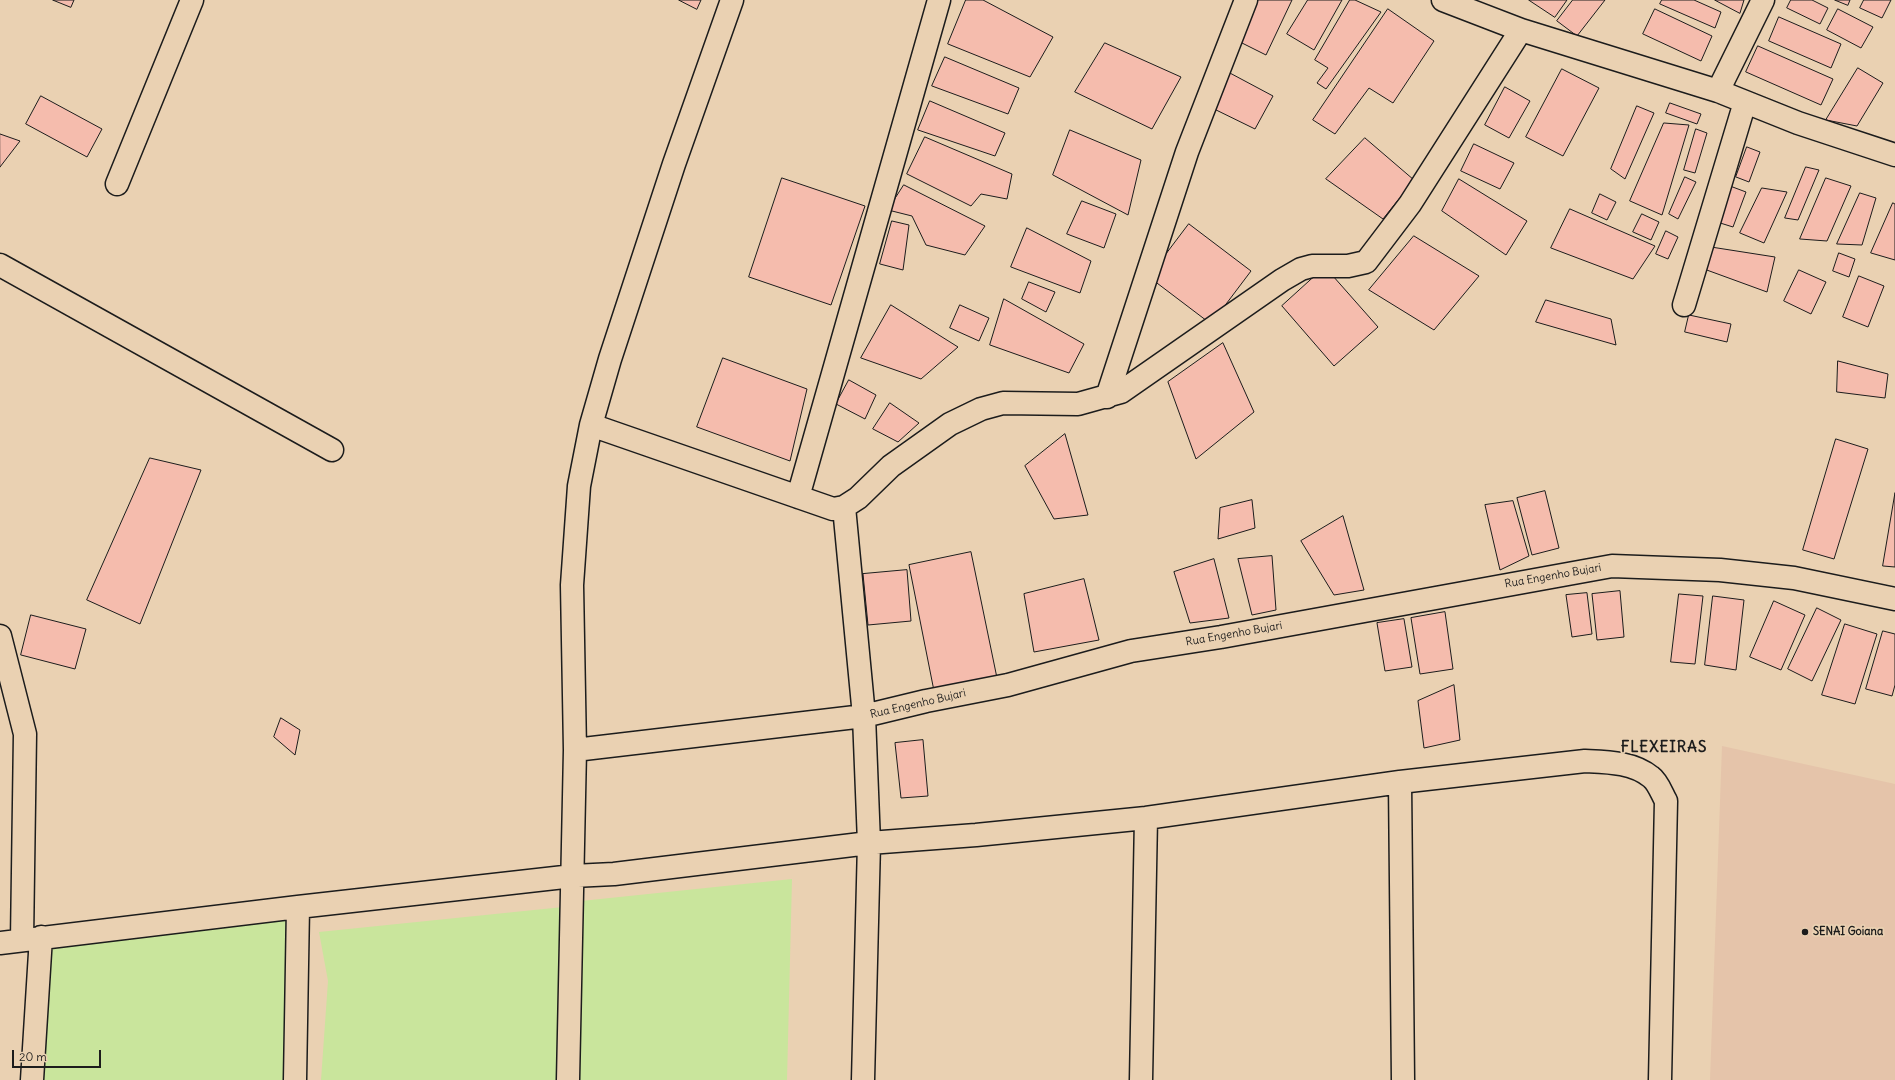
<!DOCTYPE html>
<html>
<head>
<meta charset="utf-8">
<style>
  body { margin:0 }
  #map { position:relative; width:1895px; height:1080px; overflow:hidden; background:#ead1b2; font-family:Delius,sans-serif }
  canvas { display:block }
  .scale { position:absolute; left:12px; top:1050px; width:89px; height:18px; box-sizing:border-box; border:2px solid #1c1c1c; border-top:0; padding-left:5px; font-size:12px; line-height:14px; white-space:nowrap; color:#1c1c1c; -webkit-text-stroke:3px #ead1b2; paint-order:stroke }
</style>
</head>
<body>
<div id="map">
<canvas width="1895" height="1080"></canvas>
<div class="scale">20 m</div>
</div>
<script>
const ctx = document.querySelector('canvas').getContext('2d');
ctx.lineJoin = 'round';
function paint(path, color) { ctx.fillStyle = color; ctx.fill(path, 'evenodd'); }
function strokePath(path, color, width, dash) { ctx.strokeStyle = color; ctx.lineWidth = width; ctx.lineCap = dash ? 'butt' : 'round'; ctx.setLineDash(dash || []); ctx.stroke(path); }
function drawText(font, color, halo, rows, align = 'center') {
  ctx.font = font + ' Delius,sans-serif'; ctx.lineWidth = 3.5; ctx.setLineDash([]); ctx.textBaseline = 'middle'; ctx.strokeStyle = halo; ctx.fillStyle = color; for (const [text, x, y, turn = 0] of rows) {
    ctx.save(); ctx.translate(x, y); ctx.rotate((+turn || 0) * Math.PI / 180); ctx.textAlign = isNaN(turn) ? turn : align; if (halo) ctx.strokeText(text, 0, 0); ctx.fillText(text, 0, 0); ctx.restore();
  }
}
paint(new Path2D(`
  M1722,746L1895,784V1080H1710Z`), '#e5c4aa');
paint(new Path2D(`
  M792,879L787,1080H578L581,901Z
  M573,906L568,1080H321L328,981L319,932Z
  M298,907L295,1080H32L41,937Z`), '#c9e59c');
const building = new Path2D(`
  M53,0H74L71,7Z
  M679,0H701L697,9Z
  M966,0H983L1053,37L1030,77L948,44Z
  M1256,0H1292L1266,55L1238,41Z
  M1308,0H1342L1314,50L1287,34Z
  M1350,0H1355L1381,12L1326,89L1317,83L1328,68L1315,60Z
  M1529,0H1567L1555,17Z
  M1573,0H1605L1577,36L1557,21Z
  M1662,0H1694L1721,12L1715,28L1660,4Z
  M1715,0H1744L1740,13Z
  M1791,0H1812L1828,8L1820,24L1787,8Z
  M1835,0H1850L1848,5Z
  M1864,0H1891L1882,18L1860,8Z
  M1388,9L1434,41L1393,103L1369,88L1335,134L1313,120Z
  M1655,9L1712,36L1701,61L1643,34Z
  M1838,9L1873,27L1861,48L1827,30Z
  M1779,17L1841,44L1831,68L1769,41Z
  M1105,43L1181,77L1152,129L1075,92Z
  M1758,46L1833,79L1821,105L1746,72Z
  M945,57L1019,88L1008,114L932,86Z
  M1858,68L1883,83L1857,126L1826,120Z
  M1562,69L1599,88L1563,156L1526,137Z
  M1228,72L1273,96L1255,129L1210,107Z
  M1505,87L1530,101L1509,138L1485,125Z
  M41,96L102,129L87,157L26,124Z
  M930,101L1005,133L995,156L918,130Z
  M1670,103L1701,114L1697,124L1666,113Z
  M1637,106L1654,113L1625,179L1611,169Z
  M1664,123L1689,125L1662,215L1630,201Z
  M1696,129L1707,133L1695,173L1684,170Z
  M1070,130L1141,160L1128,215L1053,175Z
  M0,134L20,141L0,167Z
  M925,137L1012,174L1007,199L981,194L971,206L907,174Z
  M1365,138L1414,180L1383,219L1326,179Z
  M1474,144L1514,163L1500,189L1461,171Z
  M1747,147L1760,152L1749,182L1736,177Z
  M1806,167L1819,170L1798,220L1785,218Z
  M1685,177L1696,182L1678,219L1669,214Z
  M782,178L865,206L831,305L749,277Z
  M1826,178L1851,186L1827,241L1800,239Z
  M1459,179L1527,221L1506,255L1442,211Z
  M904,185L985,226L965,255L926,245L912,216L888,210Z
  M1730,186L1746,192L1733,227L1717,222Z
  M1762,188L1787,192L1764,243L1740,233Z
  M1860,193L1876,198L1862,245L1837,244Z
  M1600,194L1616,202L1607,220L1592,213Z
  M1082,201L1116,214L1104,248L1067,234Z
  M1893,203L1895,204V260L1871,253Z
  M1570,209L1655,246L1633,279L1551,248Z
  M1642,214L1659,222L1651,240L1633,232Z
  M892,221L909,225L903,270L880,264Z
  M1189,224L1251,271L1211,324L1149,277Z
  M1027,228L1091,261L1080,293L1011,267Z
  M1666,231L1678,237L1668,259L1656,254Z
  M1414,236L1479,276L1434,330L1369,290Z
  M1711,247L1775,257L1767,292L1704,269Z
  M1839,253L1855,259L1849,277L1833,271Z
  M1325,267L1378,327L1334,366L1282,306Z
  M1799,270L1826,282L1811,314L1784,301Z
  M1859,276L1884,286L1868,327L1843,317Z
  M1029,282L1055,292L1046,312L1022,299Z
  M1004,299L1084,344L1069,373L990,345Z
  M1546,300L1611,319L1616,345L1536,322Z
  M891,305L958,347L921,379L861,358Z
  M960,305L989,318L979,341L950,328Z
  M1689,315L1731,324L1727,342L1685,332Z
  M1223,343L1254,412L1196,459L1168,382Z
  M723,358L807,389L790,461L697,427Z
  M1838,361L1888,374L1885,398L1837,392Z
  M849,380L876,395L865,419L836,404Z
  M890,403L919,423L898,442L873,429Z
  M1065,434L1088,515L1054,519L1025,466Z
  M1836,439L1868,449L1834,559L1803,550Z
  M150,458L201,470L140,624L87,600Z
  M1545,491L1559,548L1532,555L1517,498Z
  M1895,493V567L1883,566Z
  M1252,500L1255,528L1218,539L1220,508Z
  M1513,501L1529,556L1500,570L1485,505Z
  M1343,516L1364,590L1334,595L1301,541Z
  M971,552L997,678L934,691L909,565Z
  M1272,556L1276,610L1252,615L1238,559Z
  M1214,559L1229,618L1190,623L1174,572Z
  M907,570L911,621L868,625L863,574Z
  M1084,579L1099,640L1034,652L1024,594Z
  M1620,591L1624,637L1597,640L1592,594Z
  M1587,593L1592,634L1572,637L1566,595Z
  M1679,594L1703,596L1695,664L1671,662Z
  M1713,596L1744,600L1736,670L1705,665Z
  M1774,601L1805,615L1781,670L1750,657Z
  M1817,608L1841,620L1812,681L1788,669Z
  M1445,612L1453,669L1420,674L1411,618Z
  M31,615L86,629L75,669L21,655Z
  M1404,619L1412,667L1385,671L1377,623Z
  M1845,624L1877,634L1855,704L1822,695Z
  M1883,631L1895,634V685L1892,696L1866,689Z
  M1454,685L1460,740L1424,748L1418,701Z
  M281,718L300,730L295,755L274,737Z
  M923,740L928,796L901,798L895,743Z`);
paint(building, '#f5bcad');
strokePath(building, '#1c1c1c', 1);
const minor = new Path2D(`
  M1443,0L1521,30L1718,91L1798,123L1895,155
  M1718,91L1763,0
  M117,184L192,0
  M0,265L332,450
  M1684,305L1745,102
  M1107,397L1187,152L1246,0
  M591,425L833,509L844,507L858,498L891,466L950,424L981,409L1003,403L1078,404L1121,392L1282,280L1301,269L1312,266H1348L1366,262L1410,204L1521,30
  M798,497L939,0
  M844,507L864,716L869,843L863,1080
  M0,636L25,734L22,940
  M575,750L864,716L926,701L1008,685L1131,651L1221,637L1612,566L1720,570L1794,578L1895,599
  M1400,782L1403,1080
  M0,943L298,907L573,876L614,874L869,843L976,835L1146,818L1400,782L1585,761C1607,762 1633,762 1651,777C1658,782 1662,794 1666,801L1660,1080
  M32,1080L41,937
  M295,1080L298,907
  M568,1080L575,750L572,585L579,486L591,425L610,359L674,164L732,0
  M1141,1080L1146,818`);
strokePath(minor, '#1c1c1c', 25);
strokePath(minor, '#ead1b2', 22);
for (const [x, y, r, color] of [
  [1805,932,4,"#1c1c1c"]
]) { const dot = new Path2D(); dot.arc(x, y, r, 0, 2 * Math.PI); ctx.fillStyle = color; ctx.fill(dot); strokePath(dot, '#ead1b2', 1.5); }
drawText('11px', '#1c1c1c', '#ead1b2', [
  ["Rua Engenho Bujari",1553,576,-10],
  ["Rua Engenho Bujari",1234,634,-10],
  ["Rua Engenho Bujari",918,704,-13]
]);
drawText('bold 11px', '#1c1c1c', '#ead1b2', [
  ["SENAI Goiana",1813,932]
], 'left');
ctx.letterSpacing = '1px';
drawText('bold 15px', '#1c1c1c', '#ead1b2', [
  ["FLEXEIRAS",1664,748]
]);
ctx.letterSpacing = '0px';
</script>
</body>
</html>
